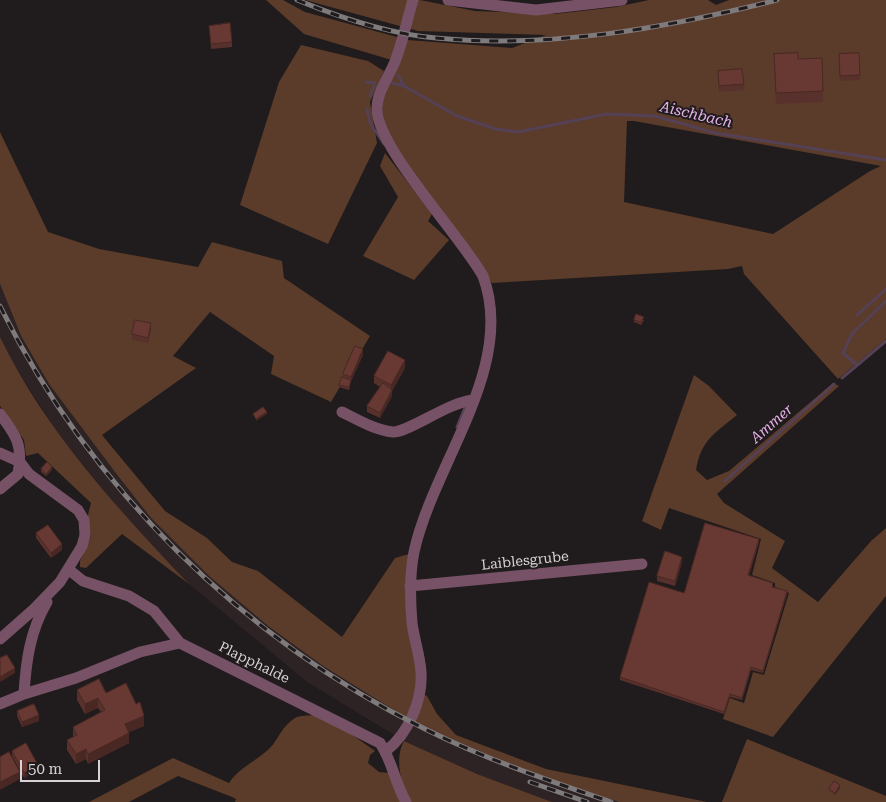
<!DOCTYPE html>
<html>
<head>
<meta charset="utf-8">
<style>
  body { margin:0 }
  #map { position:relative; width:886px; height:802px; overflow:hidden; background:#201b1c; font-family:"Roboto Serif",serif }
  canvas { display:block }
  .scale { position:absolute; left:20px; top:760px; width:80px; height:22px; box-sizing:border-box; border:2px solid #d7d3d4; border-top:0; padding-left:6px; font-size:15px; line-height:18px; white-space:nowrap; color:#d7d3d4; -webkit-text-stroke:4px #201b1c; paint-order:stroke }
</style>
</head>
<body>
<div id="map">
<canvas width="886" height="802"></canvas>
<div class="scale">50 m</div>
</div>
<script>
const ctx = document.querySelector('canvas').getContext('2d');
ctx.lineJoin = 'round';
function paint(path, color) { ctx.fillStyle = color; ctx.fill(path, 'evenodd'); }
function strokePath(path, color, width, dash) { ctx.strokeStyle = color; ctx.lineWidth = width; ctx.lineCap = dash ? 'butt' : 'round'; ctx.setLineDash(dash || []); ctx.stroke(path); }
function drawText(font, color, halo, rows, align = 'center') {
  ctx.font = font + ' "Roboto Serif",serif'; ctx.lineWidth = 4; ctx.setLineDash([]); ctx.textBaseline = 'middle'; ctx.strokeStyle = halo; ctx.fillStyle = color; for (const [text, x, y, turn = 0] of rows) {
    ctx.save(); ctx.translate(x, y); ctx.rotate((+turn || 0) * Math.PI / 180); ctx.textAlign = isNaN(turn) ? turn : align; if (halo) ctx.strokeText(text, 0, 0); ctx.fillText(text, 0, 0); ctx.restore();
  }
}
paint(new Path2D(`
  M0,284L21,336L49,384L115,472L151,518L209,576L268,626L323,666L418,725L545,779L619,802H552L477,774L404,741L307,682L189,584L124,515L61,438L11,360L0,337Z`), '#2d2224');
paint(new Path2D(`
  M266,0H283L305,12L408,40L512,48L546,35L418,31L305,0H420L475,11L555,14L616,7L649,0H708L716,5L729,0H886V339L838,379L744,274L742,266L728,269L492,283L393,144C377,107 380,98 395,61L304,34ZM627,121H634L881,166L870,171L773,234L624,202Z
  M301,45L368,61L384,71L370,102L377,143L328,244L240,205L279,82Z
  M0,132L48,232L99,249L198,267L212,242L282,261L284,278L370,336L331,402L271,374L274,356L210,312L173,356L196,368L102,435L165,511L207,538L232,562L258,571L342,637L395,558L409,554L417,670L416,691L427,696L437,714L456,735L546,769L707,802H619L545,779L418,725L323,666L268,626L209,576L151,518L115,472L49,384L21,336L0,284Z
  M385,153L432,214L428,221L449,240L414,280L363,256L398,197L380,166Z
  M0,337C46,432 118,509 189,584L122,534L86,568L80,567V561L91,536L87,519L91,503L38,453L26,456L24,440L0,406Z
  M694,375L709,386L737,415C715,433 701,440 696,470L707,480L729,471L833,383L839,386L717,494L724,503L785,541L772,568L818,602L871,541L886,528V596L773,737L723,719L730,698L744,703L753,672L764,675L789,593L775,587V583L752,575L761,539L669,508L661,530L642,521Z
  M314,715L344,729L375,751L370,755L368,763L379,772L389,773L400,802H235L236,799L232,797L178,776L129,802H89L173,758L229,783C238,768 257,761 270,748C279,738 282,726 295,718C300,715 308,716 314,715Z
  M747,739L886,796V802H722Z
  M404,741L477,774L552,802H411C401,784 394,759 404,741Z`), '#5b3b29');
strokePath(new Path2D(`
  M398,75L404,86
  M366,82L375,83L370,96
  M392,83L404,86L457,116L496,129L518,132L607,114L655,116L715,133L886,160
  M367,109L370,123L384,144
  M857,315L886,289
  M857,365L843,353L852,334L886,301
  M842,378L886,341
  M457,427L466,405
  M725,481L834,384`), '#544155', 3);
strokePath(new Path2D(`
  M448,0L536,10L622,0
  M342,412C358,420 375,430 393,432C407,433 449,402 473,400
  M0,414C17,436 23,446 18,474L0,489
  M0,453L20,462L29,474L78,510L84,520L85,535L82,546L60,582L33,610L0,639
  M68,569L83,581L129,596L154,611L180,643L380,743C392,760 395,783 406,802
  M410,586L642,564
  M24,694C26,661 30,631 47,602
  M0,704L24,694L76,678L140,652L180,643
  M386,751C408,734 423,700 421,672C420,655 414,639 412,623C410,599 409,576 414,552C433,464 517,367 483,276C461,236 377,148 377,109C377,90 390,76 396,59C403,40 407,20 413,0`), '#775266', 11);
const rail = new Path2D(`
  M297,0C341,18 388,34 436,38C551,49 666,28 777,0
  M0,306C90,488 243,639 425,729C485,759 547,780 611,802
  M530,782L587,802`);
strokePath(rail, '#7f7a7b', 5);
strokePath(rail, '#201b1c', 3, [9]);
paint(new Path2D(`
  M209,26L232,42V47L211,49Z
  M859,53L860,80L840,81L839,54Z
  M774,54L823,91V102L776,104Z
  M718,71L744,84V90L719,92Z
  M634,320H644L641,325L634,322Z
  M151,328L148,343L132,340V334Z
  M363,355L351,381L349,390L339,387V385L343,377V374Z
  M405,368L392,391V396L380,418L367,412V406L380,387L374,383V376Z
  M41,469L52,470L46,476L41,472Z
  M36,533L62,550L51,558L36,538Z
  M759,542L749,576L773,585V587L787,594L763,673L751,670L742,700L730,697L724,714L620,680V677L684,593Z
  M682,562L675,586L657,581V576Z
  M77,690L106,693L144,726L129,732V743L88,764L86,759L76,764L67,750V740L73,737V727L101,712L98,708L85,714L77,700Z
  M17,711L39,721L22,727L17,716Z
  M12,751L38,770L24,778L12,756Z
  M840,788L835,795L829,791V789Z`), '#59312c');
paint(new Path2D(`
  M151,323V328L148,343V338Z
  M363,349V355L351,381L349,390V387L351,382V377Z
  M405,360V368L392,391V396L380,418V413L391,392V385Z
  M267,412V414L256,421V419Z
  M52,467V470L46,476V474Z
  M759,539V542L748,578V575Z
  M62,544V550L51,558V553Z
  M682,557V562L675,586V581Z
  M787,591V594L763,673V671Z
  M751,667V670L742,700V698Z
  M15,668V673L0,682V677Z
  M730,694V697L724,714V712Z
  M98,698V708L85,714V704Z
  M39,715V721L22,727V722Z
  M144,716V726L125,734V724Z
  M129,733V743L88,764V754Z
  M86,749V759L76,764V754Z
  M38,765V770L24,778V773Z
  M20,772V779L0,790V782Z
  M840,785V788L835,795V793Z`), '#492824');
const building = new Path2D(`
  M230,23L232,42L211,44L209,26Z
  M798,53V59L822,58L823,91L776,93L774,54Z
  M859,53L860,75L840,76L839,54Z
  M742,69L744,84L719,86L718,71Z
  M636,314L644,317L641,322L634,320Z
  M135,320L151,323L148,338L132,334Z
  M355,346L363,349L351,377L343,374Z
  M388,351L405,360L391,385L374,376Z
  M342,377L351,380L349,387L339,385Z
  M383,383L392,390L380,413L367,406Z
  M263,407L267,412L256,419L253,414Z
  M47,462L52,467L46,474L41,469Z
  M705,523L759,539L748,575L773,583L772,587L787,591L763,671L751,667L742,698L730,694L724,712L620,677L649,582L684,593Z
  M48,525L62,544L51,553L36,533Z
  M665,551L682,557L675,581L657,576Z
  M7,655L15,668L0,677V658Z
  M99,679L106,693L126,683L136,704L140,702L144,716L125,724L129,733L88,754L86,749L76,754L67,740L77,735L73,727L105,710L98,698L85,704L77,690Z
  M34,704L39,715L22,722L17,711Z
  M26,743L38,765L24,773L12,751Z
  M9,752L20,772L0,782V757Z
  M834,781L840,785L835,793L829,789Z`);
paint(building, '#683933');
strokePath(building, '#492824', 1);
drawText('14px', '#d7d3d4', '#201b1c', [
  ["Laiblesgrube",525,561,-6],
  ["Plapphalde",254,663,26]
]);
drawText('italic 15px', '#e6b0ea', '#201b1c', [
  ["Aischbach",696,115,13],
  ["Ammer",772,424,-41]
]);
</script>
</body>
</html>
